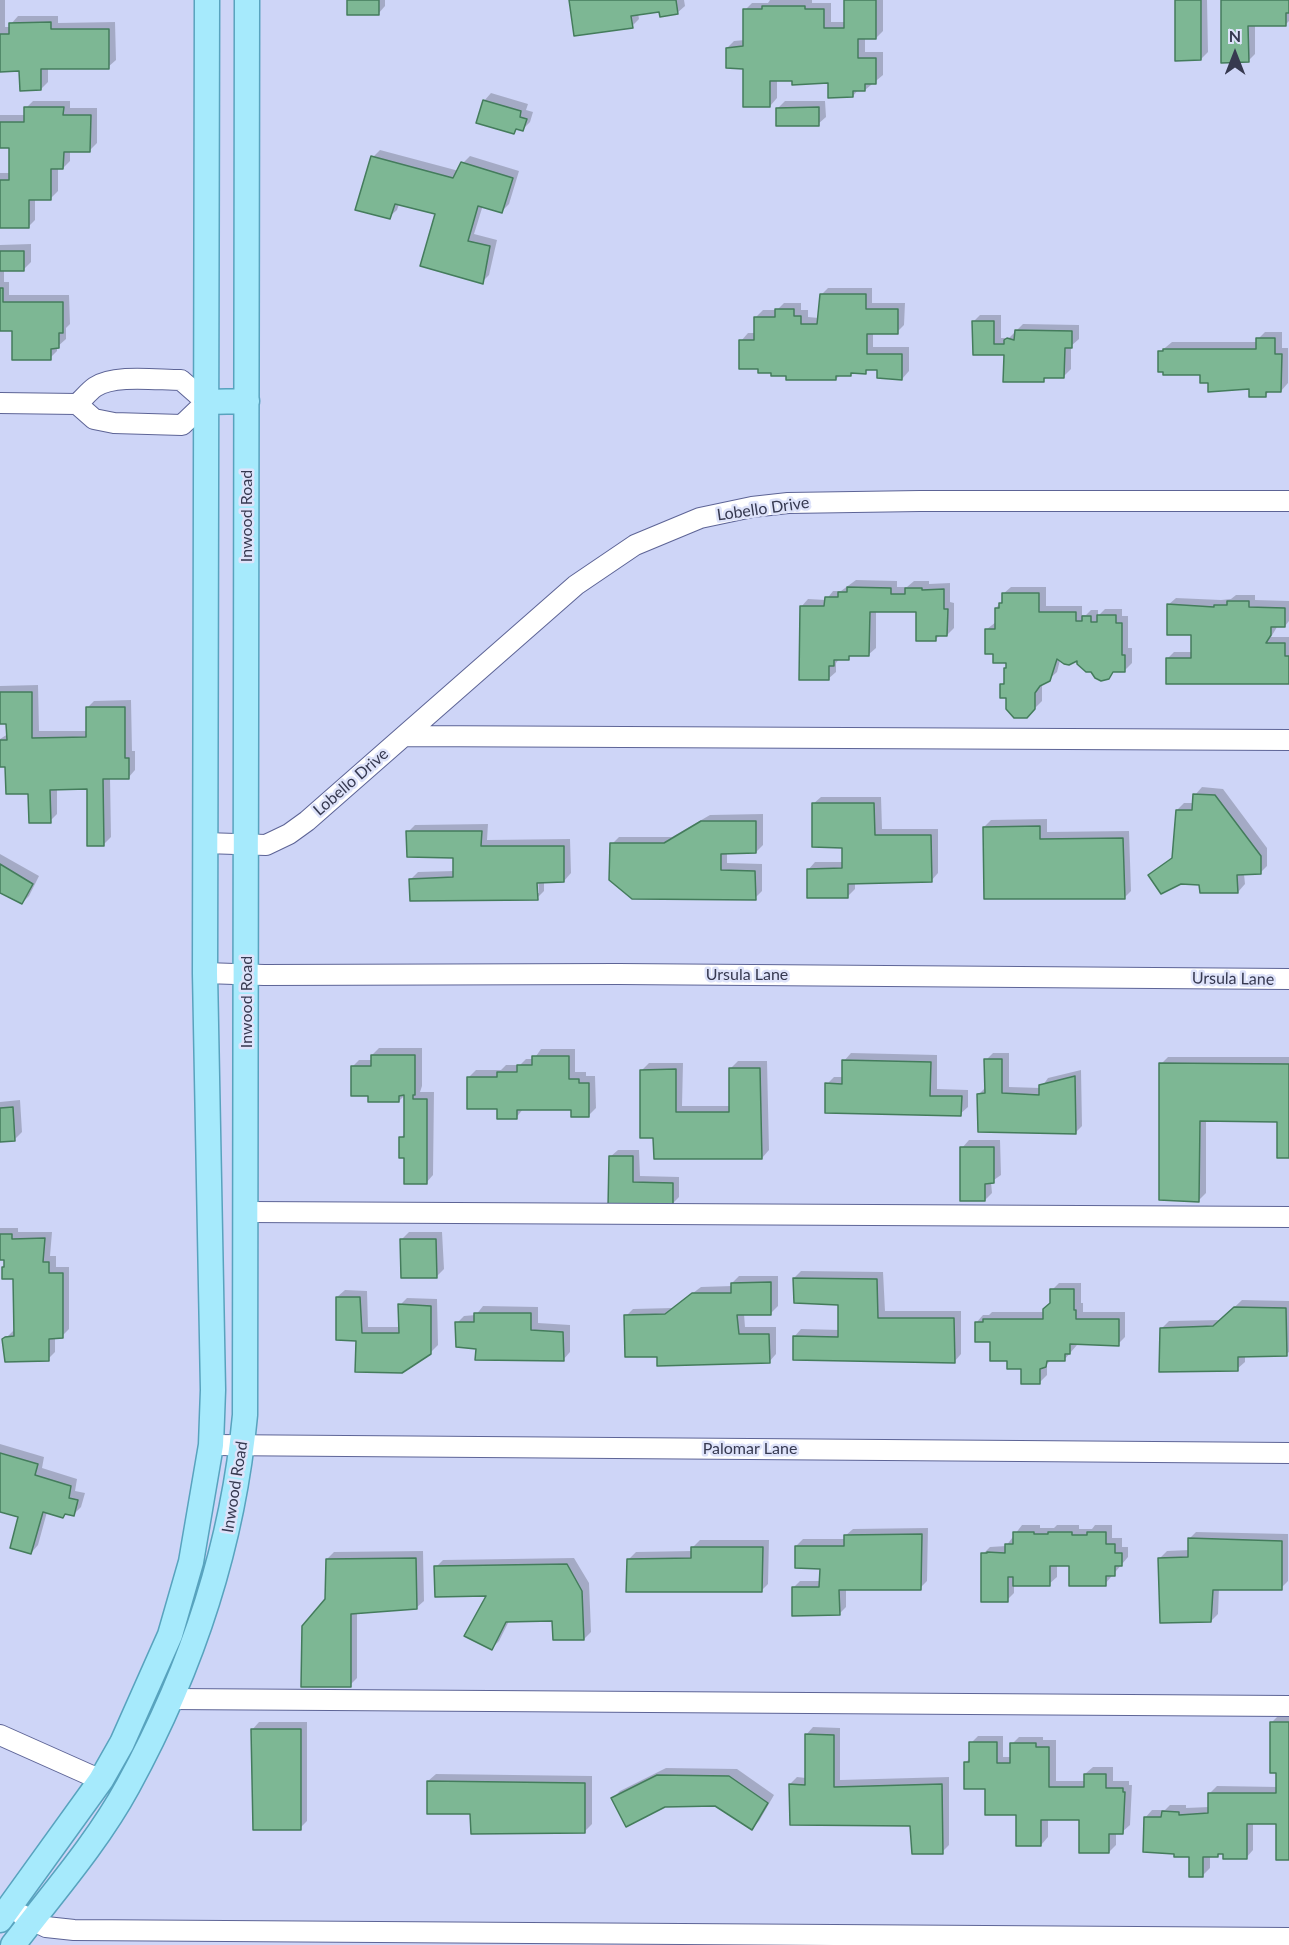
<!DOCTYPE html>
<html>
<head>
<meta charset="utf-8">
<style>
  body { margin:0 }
  #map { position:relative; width:1289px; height:1945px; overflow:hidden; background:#ced5f7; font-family:Lato,sans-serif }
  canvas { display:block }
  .north { position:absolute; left:1205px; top:24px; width:60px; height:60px; -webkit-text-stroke:4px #dee3fa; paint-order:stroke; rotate:0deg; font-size:16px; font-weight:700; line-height:24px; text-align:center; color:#363950 }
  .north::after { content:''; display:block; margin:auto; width:21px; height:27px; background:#363950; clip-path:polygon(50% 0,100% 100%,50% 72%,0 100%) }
</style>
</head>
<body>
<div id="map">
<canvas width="1289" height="1945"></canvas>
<div class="north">N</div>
</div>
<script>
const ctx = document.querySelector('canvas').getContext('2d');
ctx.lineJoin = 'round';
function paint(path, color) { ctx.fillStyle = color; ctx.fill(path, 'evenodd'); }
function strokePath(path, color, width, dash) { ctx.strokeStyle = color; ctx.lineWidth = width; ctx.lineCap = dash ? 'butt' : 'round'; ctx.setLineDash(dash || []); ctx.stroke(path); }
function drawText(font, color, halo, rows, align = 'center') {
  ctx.font = font + ' Lato,sans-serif'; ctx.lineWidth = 5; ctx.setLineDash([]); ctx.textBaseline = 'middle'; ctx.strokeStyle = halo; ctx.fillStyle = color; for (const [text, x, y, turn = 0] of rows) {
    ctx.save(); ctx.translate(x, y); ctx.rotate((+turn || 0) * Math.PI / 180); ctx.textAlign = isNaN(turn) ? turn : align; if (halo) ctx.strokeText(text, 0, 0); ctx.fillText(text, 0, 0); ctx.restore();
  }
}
paint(new Path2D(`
  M0,0H5V27H11V24L18,16H58V23L115,22L116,60L108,67L48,68V82L41,89L21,70H0Z
  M348,0H385V6L378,14Z
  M571,0H684L685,6L677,13L660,10L638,13L639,19L632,26Z
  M770,0H812V3H831V22H846L845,0H883V31L876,38H865V52H883V75L865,90H858L853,96L829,81L777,79V98L770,106L744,68L727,48L734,41L745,40V10L752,3H768Z
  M1176,0H1207L1208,52L1201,59Z
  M1222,0H1289V21L1286,24L1255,25V54L1248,61Z
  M491,93L528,104L526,110L533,112L530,122L523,129L518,128L514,132L484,101Z
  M33,101H70V108H97V143L90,150H70V161L63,168H58V191L51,198H35V220L28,227H0V173H11V146H0V115H26V108Z
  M785,101H825L826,117L818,124L778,108Z
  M380,150L459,171L463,163L470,156L519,171L509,204L502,211L483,205L474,234L497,240L489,275L482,282L437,213L399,204L397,210L389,217L373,157Z
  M31,244V262L24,269H4V282H9V295H69L70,324L66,328V339L57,347V351L50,358L13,330H0V245Z
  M828,288H872V303H905L904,325L897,332H873V347H909V371L902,379L878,369H869L865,372H853L850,375H840L836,379L788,375L759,367L741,341L748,333H756V317L763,310H777L784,303H801V310H808V317L819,318L821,295Z
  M980,315H1001V338H1009L1023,324L1079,325V339L1071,346V369L1063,377L1048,376L1043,381L1005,354H975L973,322Z
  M1265,332H1282V348H1288V383L1281,391L1270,390L1265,396L1251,388L1210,381L1201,373L1160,352L1172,342H1258V339Z
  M856,580L897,581V587H907L914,581H929V584L950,583V602L954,603V628L947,635H940L936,639L918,611L876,610V648L868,655H851L848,658H840L836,663V672L828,679L801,607L808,599L826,600L833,591H841Z
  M1011,587H1046V606H1082V615H1086L1091,610H1098V616L1105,609H1122V616H1128V648H1132V663L1125,670H1115L1108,677L1092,670L1079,659L1060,660L1057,672L1042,685V701L1027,716L1007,696L1002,684L1005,681V669L1008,666V662L994,652L987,629L996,622V608L1003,600V594Z
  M1236,595H1255V600L1289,601V621L1285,626L1277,627L1271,637H1289V682L1167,659L1174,652H1193V634L1168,605L1176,598L1221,600L1231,599Z
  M38,685L39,731H88L87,708L94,701L131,700L132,751H135V770L128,778H110L111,837L104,844L88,788H57V814L50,821L7,765H0V739L8,734V723H0V686Z
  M1202,787L1223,789L1267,848V866L1260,873L1244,874L1245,884L1238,892L1200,883L1150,876L1174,857L1177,810L1184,803H1194L1195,795Z
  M821,797H881L882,829H938V873L931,881L855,882V889L848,896L808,870L815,862H843L844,846L813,804Z
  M763,814V845L756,852H727V863L762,864V891L755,898L612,844L619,837H672L710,815Z
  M1047,819V832L1129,831L1131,891L1124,898L984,827L991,820Z
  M488,824L487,840L570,839L571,873L564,881H544V891L537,898L411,879L418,872L454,871V856L408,832L415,825ZM535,875H538L539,893H536Z
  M0,854L39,876L29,896L22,903L0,891Z
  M379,1048H422V1086L420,1092H434L433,1175L426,1183L405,1157L401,1138L405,1133L406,1094L399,1101L369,1095L352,1067L359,1060H372V1055Z
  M541,1049H575V1072H586V1076H595L596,1108L588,1116L573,1108L523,1109L516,1118L468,1078L476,1070H501L506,1065H520L526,1059H534Z
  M851,1053L937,1055V1089L968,1090V1107L960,1114L827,1084L834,1077H843L844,1061Z
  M993,1053H1009V1087L1041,1088L1048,1078L1081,1070L1082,1126L1075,1133L979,1094L986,1087V1060Z
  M1168,1057H1289V1156L1278,1121L1206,1120V1193L1198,1201L1161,1064Z
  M738,1061H767L769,1150L762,1158L655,1136L642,1070L649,1063H683L682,1106H730L731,1068Z
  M20,1100L22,1132L15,1139L0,1140V1102Z
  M969,1140H1000L1001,1175L991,1182L992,1193L985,1200L962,1148Z
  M618,1150H639L640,1176L679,1177V1197L672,1204L610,1205V1157Z
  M0,1228H18V1232H52L50,1256H56V1267H69V1329L62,1336L55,1337V1352L48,1359L4,1340L14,1330L15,1277L6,1265V1259H0Z
  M409,1232H442L444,1269L437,1276L402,1239Z
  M801,1271L883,1272L885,1311H961V1354L954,1362L794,1337L801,1329L840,1330L839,1304L794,1278Z
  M739,1276H778V1306L770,1314H744L745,1327H776V1354L769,1362L658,1355L626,1316L633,1309L673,1308L701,1287L732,1286V1283Z
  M1059,1283H1081V1303H1083V1312H1125V1337L1118,1344L1077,1343V1345L1064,1360H1051L1047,1364V1375L1040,1382L1023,1367L1009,1359L976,1323L983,1315H989L992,1312H1044L1052,1302V1290Z
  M345,1290L367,1291L368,1327H400V1305L407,1298L437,1299L438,1345L430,1353L357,1339L337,1297Z
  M1242,1300L1289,1301V1352L1286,1354L1245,1355V1362L1237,1369L1162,1328L1169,1321L1221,1320Z
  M483,1306L538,1307V1323L570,1325V1352L563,1360L478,1347L457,1323L464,1316L476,1315Z
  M0,1444L44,1457L42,1468L77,1479L75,1491L85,1493L81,1507L73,1515L47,1512L38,1545L31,1553L20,1516L0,1511Z
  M1022,1525H1040V1528H1054L1057,1525H1079V1529H1092L1095,1525H1112V1538H1122V1547H1128V1557L1105,1584L1071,1565H1057V1577L1049,1584H1014V1593L1007,1600L983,1554L990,1547L1006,1546Z
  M928,1528L927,1581L920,1588H846V1607L839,1614L793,1588L800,1581H821V1568L796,1546L803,1539H845V1536L853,1529Z
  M1196,1532L1288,1534V1581L1281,1588H1219L1218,1614L1211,1621L1160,1558L1167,1551L1190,1550L1189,1539Z
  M700,1540H769L768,1584L761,1591L629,1559L636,1552L693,1551V1547Z
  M423,1551L424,1601L416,1608L357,1612V1678L350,1685L326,1600L327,1559L334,1552Z
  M574,1558L589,1583L591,1632L584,1639L554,1620L509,1621L499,1641L492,1648L489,1595L436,1567L443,1560Z
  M1279,1715H1289V1858L1277,1822H1253V1850L1246,1858L1224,1852H1221L1217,1856H1210V1868L1203,1875L1191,1856L1145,1818L1152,1810H1165L1170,1805H1186V1808L1209,1807V1794L1217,1786L1278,1787L1272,1722Z
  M259,1722H307V1821L300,1828L252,1730Z
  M813,1727L840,1728V1780L949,1777V1845L942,1852L911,1824L790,1784L797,1777L806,1778V1735Z
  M978,1736H1003V1757H1012V1744L1019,1737H1043V1740H1056V1781H1085V1774L1093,1767H1113V1781H1129V1785H1132L1130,1825L1122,1832H1116V1845L1109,1852L1080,1818H1048V1837L1041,1845L1017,1813L986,1788L965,1763L971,1757V1743Z
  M666,1768L737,1769L774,1795L759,1821L752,1828L715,1804L613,1798L620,1791Z
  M436,1774L592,1776V1824L585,1831L472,1812L428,1781Z`), '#0003');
const building = new Path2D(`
  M347,0H379V15H347Z
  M569,0H676L678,14L660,17L659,12L631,16L633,28L574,36Z
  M844,0H876V39H858V58H876V84H865V91H853V97L828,98V83L792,85V81H770V107H743V69L726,68V48L743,46V9H762V6H805V9H824V28H844Z
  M1175,0H1201V60L1175,61Z
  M1221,0H1289V13H1286V26H1248L1249,62L1221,63Z
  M51,22V29H109V69H41V90L20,91L19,71L0,72V34H9V23Z
  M483,100L521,111L520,117L527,119L523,131L516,129L514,134L476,123Z
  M24,107H64L63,115H91L90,152H64L63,169H51V200H29V228H0V180H9V148H0V122H24Z
  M819,107V126H776V108Z
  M371,156L453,178L461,162L513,178L502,213L478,206L468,241L490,246L483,284L420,266L435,214L395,204L390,219L355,210Z
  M0,251H24V271H0Z
  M0,288H3V302H63V333H59V348L51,349V360H12V331H0Z
  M820,294H866V309H898V334H867V354H902V380L877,378V370H866V374L851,373V376H836V380H786V376H771V373H758V369H739V340H754V317H775V309H794V316H801V324H817Z
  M972,321H994V344H1004V340L1007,338L1014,340L1015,330L1072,331V348H1065L1064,378H1044V382H1003L1004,355H973Z
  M1256,338H1275V354H1282L1281,392H1266V397H1249V389L1208,392V383H1200V375H1163V372H1158V351H1163V349H1256Z
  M847,587L891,588V594H905V588H922V590L944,589V609H948L947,636H936V641H916V612H870L869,656H849V660H834V666H829V680H799L800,606H824L825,597H838V592H847Z
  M1002,593H1039V612H1076V621H1082V616H1091V622H1097V615H1116V623H1122V655H1125V672H1113L1109,679L1101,681L1095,678L1091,672H1086L1077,664V661L1069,665L1064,664L1057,659L1050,681L1040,686L1035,693V709L1027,718H1014L1006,709V698H1000V684H1004V668H1006V663H993V654H985V629H995V608H999V603H1002Z
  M1227,601H1249V607L1285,608V627H1271V635L1266,643H1285V656H1289V684H1166V658H1191V635H1167V604L1214,607V605H1227Z
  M0,692H32V738L86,737V707H125V758H129V779H103L104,846H87V789L50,790L51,823H29L28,794H6L5,767H0V740H7L6,724H0Z
  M1193,794L1215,795L1261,856V874L1237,875L1238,893H1200L1199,885L1181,884L1161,894L1148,875L1172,858L1176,810H1192Z
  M812,803H874L875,835H931L932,882L848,884V898H807V869L842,868V848L812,847Z
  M701,821H756V853L721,854V870L755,871L756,900L632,899L609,880L610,843H664Z
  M1040,826V839L1123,838L1125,899H984L983,827Z
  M406,831H482L481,846H564V882L537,883L538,900L410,901L409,879L453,877V858L407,857Z
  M0,864L33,884L22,904L0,893Z
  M371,1055H415V1095H413V1099H427V1184H404V1158H399V1137H404V1095L399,1096V1102H368V1096H351V1066H371Z
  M532,1056H569V1079H579V1083H589V1117H571V1110H517V1119H497V1109H467V1077H497V1072H517V1065H532Z
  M984,1059H1002V1093L1039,1095V1085L1075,1076L1076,1134L978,1132L977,1094L985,1093Z
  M842,1060L931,1062L930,1096H962L961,1116L825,1113V1083L842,1084Z
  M1159,1063L1289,1064V1158H1277V1122L1200,1121L1199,1202L1159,1200Z
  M729,1068H760L762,1159H654L653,1138H640V1070L676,1069V1112H729Z
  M13,1107L15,1141L0,1142V1108Z
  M960,1147H994V1183L985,1184V1201H960Z
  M609,1156H633V1182L673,1183V1206L608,1207Z
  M0,1234H12V1239L45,1238L43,1262H49V1273H63V1338L49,1339V1361L5,1362L2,1339L5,1337L14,1336L13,1279H2V1267H4V1260H0Z
  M400,1239H436L437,1278H401Z
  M793,1278L877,1279L878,1318H954L955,1363L793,1360V1336L838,1337V1305L794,1303Z
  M771,1282V1315H737L739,1334H769L770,1363L657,1366V1357H625L624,1315L665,1314L692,1293H731V1283Z
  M1050,1289H1074V1310H1076V1319H1119V1346L1070,1344V1354H1065V1361H1047L1046,1367L1040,1369V1384H1021V1369H1007V1361H990V1342H975V1322H983V1319H1043V1309L1050,1303Z
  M336,1297H360L362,1333H399L398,1304L431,1306V1354L402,1373L355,1372L356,1341L336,1340Z
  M1234,1307L1286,1308L1287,1356L1238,1357V1371L1159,1372L1160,1328L1213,1326Z
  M474,1313H531V1330L563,1332L564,1361L475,1360L476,1349L456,1347L455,1322H474Z
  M0,1453L38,1464L35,1475L71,1486L69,1498L78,1500L74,1516L65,1514L63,1518L43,1512L31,1554L10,1548L18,1517L0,1512Z
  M1013,1532H1034V1534H1048V1532H1072V1535H1087V1532H1106V1544H1115V1553H1122V1566H1115V1576H1106V1586H1069V1566H1050V1586H1013V1577H1008V1602H981V1553H987V1552L1005,1553V1544H1013Z
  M922,1534L921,1590H839L840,1615L792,1616V1587H819L820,1569L795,1568V1546H844V1535Z
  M1188,1538L1282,1541V1590H1213L1211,1622L1160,1623L1158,1558L1188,1557Z
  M691,1547H763L762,1592H626L627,1559L691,1558Z
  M416,1558L417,1609L351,1614V1687H301L302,1626L325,1599L326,1559Z
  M567,1564L582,1591L584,1640H553L552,1621L506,1622L492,1650L464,1636L486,1596L435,1597L434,1566Z
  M1270,1722H1289V1860H1276V1824H1247V1859H1223V1854H1218V1857H1203V1877H1189V1857H1174V1854L1143,1852L1144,1817H1161L1162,1811L1179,1812V1815L1208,1813V1793H1276V1773H1270Z
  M251,1729H301V1830H253Z
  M805,1734L834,1735V1787L942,1784L943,1854H912L910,1826L790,1825L789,1784L805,1785Z
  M969,1742H997V1763H1010V1743H1036V1747H1049V1787H1084V1774H1106V1788H1123V1792H1125L1123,1834H1109V1853H1079V1820H1041V1846H1016V1815H985V1789H964V1762H969Z
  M657,1775L729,1776L768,1803L752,1830L715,1806L665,1807L626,1827L611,1798Z
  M427,1781L585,1783V1833L471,1834L470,1814H427Z`);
paint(building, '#7db794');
strokePath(building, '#447c5c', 1.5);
const minor = new Path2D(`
  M0,403L77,404L94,419L114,423L182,425L206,402L181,380C157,380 114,374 95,387C88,392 83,399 77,404
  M404,736L1289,740
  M205,843L266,845L289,834L307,821L576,585L635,545L700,518L752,507L788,503L920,501H1289
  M205,973L264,975L618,974L1289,979
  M247,1212L1289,1217
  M211,1445L1289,1453
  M170,1699L1289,1706
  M0,1735L101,1780
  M22,1915L46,1927L74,1930L1289,1938`);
const major = new Path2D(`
  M206,402L247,401
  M0,1920L101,1780L122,1743L170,1635L191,1562L211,1445L213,1390L205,973L207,0
  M13,1945C52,1894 97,1843 128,1786C191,1671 233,1545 245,1415L247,0`);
strokePath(minor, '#5d6496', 22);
strokePath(major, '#58a3be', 27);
strokePath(minor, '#fff', 20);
strokePath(major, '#a6eafc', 24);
drawText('16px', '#363950', '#dee3fa', [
  ["Lobello Drive",763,509,-8],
  ["Inwood Road",247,516,-90],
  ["Lobello Drive",351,782,-41],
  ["Ursula Lane",747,975],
  ["Ursula Lane",1233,979,1],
  ["Inwood Road",247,1002,-90],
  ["Palomar Lane",750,1449],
  ["Inwood Road",235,1487,-81]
]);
</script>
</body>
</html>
